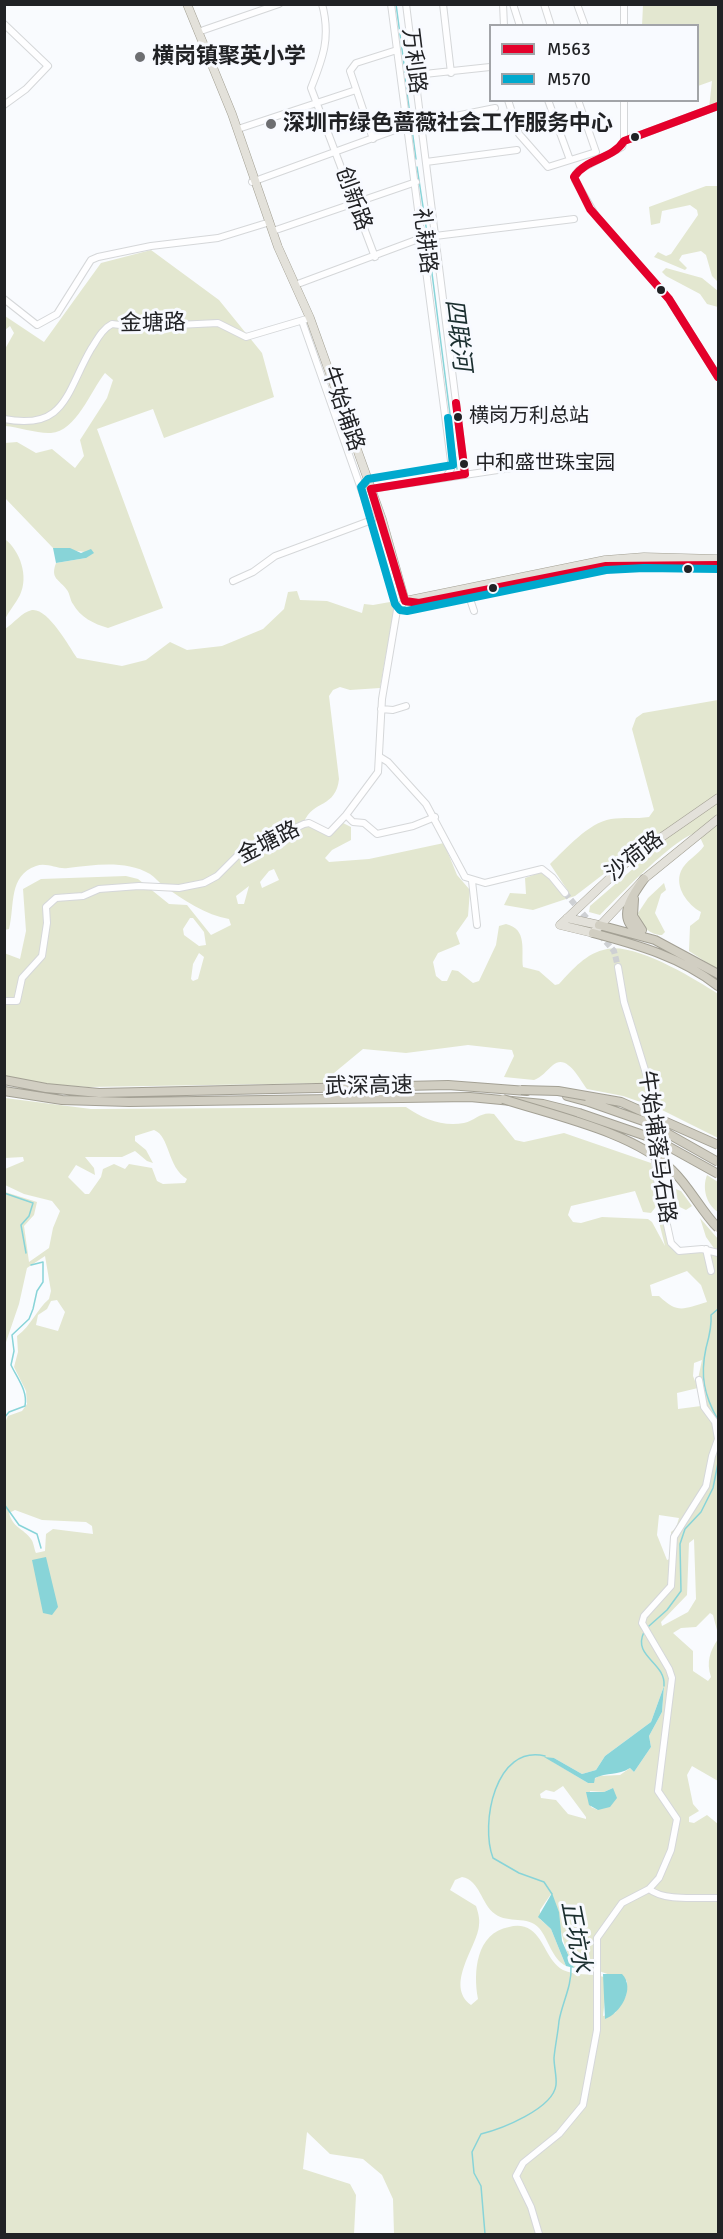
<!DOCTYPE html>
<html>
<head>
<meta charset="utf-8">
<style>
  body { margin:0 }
  #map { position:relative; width:723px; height:2239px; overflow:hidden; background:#f9fbfe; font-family:Signika,sans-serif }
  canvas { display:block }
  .frame { position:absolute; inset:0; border:6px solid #212225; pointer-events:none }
  .legend { position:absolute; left:489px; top:24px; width:210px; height:78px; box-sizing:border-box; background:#f8faff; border:2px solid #a2a4a8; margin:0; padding:8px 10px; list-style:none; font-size:18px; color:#212225 }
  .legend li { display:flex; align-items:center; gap:12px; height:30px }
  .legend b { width:30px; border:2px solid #a2a4a8 }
</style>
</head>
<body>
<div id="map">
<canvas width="723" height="2239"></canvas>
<div class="frame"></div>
<ul class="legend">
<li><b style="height:8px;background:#e4002b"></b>M563</li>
<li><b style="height:8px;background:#00a9ce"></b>M570</li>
</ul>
</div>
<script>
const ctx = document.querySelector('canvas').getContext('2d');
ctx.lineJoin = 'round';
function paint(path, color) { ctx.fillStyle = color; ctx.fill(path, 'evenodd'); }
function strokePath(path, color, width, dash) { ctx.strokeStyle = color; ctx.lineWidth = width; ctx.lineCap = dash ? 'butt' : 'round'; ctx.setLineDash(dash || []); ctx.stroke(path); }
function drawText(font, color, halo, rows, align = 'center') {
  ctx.font = font + ' Signika,"Noto Sans SC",sans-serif'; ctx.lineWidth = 6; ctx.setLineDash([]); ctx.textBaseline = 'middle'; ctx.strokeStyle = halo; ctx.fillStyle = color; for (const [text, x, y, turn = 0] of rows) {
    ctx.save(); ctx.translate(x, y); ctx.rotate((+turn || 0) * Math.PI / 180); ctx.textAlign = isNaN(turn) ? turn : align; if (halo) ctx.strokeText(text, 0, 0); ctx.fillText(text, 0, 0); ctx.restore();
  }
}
paint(new Path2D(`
  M643,5H718L717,105L709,108L712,81L698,86V26H642Z
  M706,186H718V282L712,276L706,255L701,251L682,255L679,260L687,268L685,270L654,257L658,252L666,256L671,254L698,215L697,210L690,205L662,211L660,223L651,225L649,207Z
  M151,250L219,300L262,353L274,397L164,438L153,409L97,429L163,608L108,628C94,624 80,617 73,604C70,600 70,594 67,590C59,579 50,579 56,563L86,558L85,552L53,548L5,498V443L17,442L36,453L52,449L75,468L84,456L80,440L107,398L113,380L105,373C91,390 76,432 51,433C38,434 19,427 5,426V349L14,333L10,326L5,330V316L44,342L101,263Z
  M666,268L702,278L718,291V307L707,304L700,294L666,276L662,272Z
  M5,539C20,551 29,576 20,595C16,603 9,611 5,619Z
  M297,591L300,600L327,601L362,613L364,604L373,605L390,602L394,609L380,688L350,690L340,687L333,690L329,696L339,779C336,808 313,800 304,822L332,833L343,823L351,827V840L332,850L325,858L329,862L369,859L444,843L457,875L470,890L468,916L456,933L460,944L438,953L433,962L436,976L442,981H447L452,970L458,971L473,983L479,981L496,945L499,926L506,924C528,929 521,951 523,967L539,971L555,985L559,984C573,969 586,953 607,949C636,943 695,979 718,994V1138L658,1108L623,1096L587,1089C580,1080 567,1053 553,1065C546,1071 542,1077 534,1080L504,1077L514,1056L512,1050L468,1045L406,1053L363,1049L334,1073L333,1080L330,1083L88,1087L33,1083L5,1076L4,953L20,959L26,931L23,889L41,879L126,876L138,879L169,904L187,905L211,935L231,925L229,919C206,915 183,900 164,886C159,883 155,877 150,874C125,860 95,865 68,868C58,870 47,862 36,866C8,876 15,905 9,929L5,930V629C13,624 22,612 32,610C48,608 69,646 77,658L122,666L146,660L170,642L187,650L222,646L263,629L284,609L288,592ZM274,869L279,880L262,888L260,882L269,871ZM249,886L244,904H238L236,896ZM190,918H193L204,932L206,945L199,946L184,935L183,929ZM199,953L204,957L198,979L193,981L191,979L193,964Z
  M718,700V970L689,951L690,926L699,919L701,912C688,905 674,887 681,871C685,861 698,855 704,846L698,833C681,831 615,900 600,915L589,912L590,906L665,841L663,833L648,840L575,896L533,910L504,905L510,893L526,894L525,878L542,872L551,879L562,895L568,891L550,864C566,849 588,823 611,819C623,817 636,819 649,817L654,810L632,729L636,718L643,713Z
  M664,883L666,890L661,894L655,913L665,932L662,935C649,935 640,925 638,913L648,898Z
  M5,1098L91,1109L406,1107C423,1119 443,1127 464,1123C476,1120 481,1111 494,1114L515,1140L524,1142L564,1133L651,1163L658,1204L651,1213L643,1212L635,1191L571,1206L568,1215L573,1222L581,1223L602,1217L648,1219L652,1222L665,1246L657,1214L661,1210L672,1236L673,1250L675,1252L710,1253L716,1251L706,1237L700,1218L718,1239V1634L713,1615L710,1613L696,1627L681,1628L673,1633L693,1651V1671L708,1681L711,1677C706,1662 710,1651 718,1639V1781L692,1766L687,1775L693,1804L699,1811L689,1817V1822L694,1823L707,1815L718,1824V2234H394L393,2199L382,2175L363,2159L330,2154L307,2132L303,2169L350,2184L356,2195L354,2234H5L4,1425L8,1416L22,1411L27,1404L26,1391L14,1367L18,1352L17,1336C32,1325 36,1310 49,1299L51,1291L45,1256L27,1268L19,1304L5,1345V1192L37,1202L34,1215L24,1226L29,1262L49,1248L53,1228L60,1211L52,1201L24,1194L5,1185V1169L24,1161L23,1157L5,1158ZM154,1130C170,1136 167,1167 187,1179L185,1183L163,1184L157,1181L152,1168L129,1164L125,1169L114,1164L103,1169L101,1177L89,1194H85L68,1177L76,1165L95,1175L94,1168L85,1157H122L135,1151L147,1161L153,1163L146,1150L135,1141V1136ZM687,1271L701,1285L707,1302C683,1309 678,1314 659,1296H652L650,1285ZM57,1300L65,1312L58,1331L36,1325L38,1315L47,1309L51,1301ZM702,1360L698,1379L695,1381L693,1376L694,1363ZM698,1388L701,1406L678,1409L677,1393ZM15,1510L42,1520L86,1522L92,1526L93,1534L53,1529L46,1534L45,1551L36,1553C34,1549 34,1543 31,1539C23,1528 13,1528 9,1513ZM659,1515L679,1518L676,1528L671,1532L672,1558L667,1560L657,1535ZM694,1539L696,1599L688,1612L662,1626L661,1622L687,1595L689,1543ZM664,1686L662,1712L649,1736L651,1747L634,1772L630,1768L620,1775L599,1776L588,1783L553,1762L554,1758L582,1774L596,1770L605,1756L651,1722ZM563,1786L586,1817V1819L568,1814L556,1800L541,1798L540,1794L546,1790L554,1792ZM613,1788L598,1810L591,1807L590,1791L604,1792ZM462,1877C480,1880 481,1904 495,1914C509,1924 527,1915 539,1928C549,1940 552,1959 566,1966L551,1929L540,1919V1910L551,1894C560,1921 561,1942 574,1968L599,1971L627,1981L626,1996L615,2013L603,2016L606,1990L604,1977C591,1973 575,1976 563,1970C547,1961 545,1940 531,1930C524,1925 516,1925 509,1927C476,1933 473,1972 478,1999L471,2005C444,1985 478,1946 479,1925C480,1919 478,1912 476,1906L450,1890L455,1880Z
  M707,1175L718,1182V1212C706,1204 702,1188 707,1175Z
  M670,1187L681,1191L692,1206L686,1210L665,1200L663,1192Z`), '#e3e7d0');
paint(new Path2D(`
  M53,548H70L81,553L91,549L94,553L86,558L56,563Z
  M46,1557L58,1607L52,1615L43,1613L32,1560Z
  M664,1686L662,1712L649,1736L651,1747L634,1772L630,1768C618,1776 607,1772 595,1778L594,1783H588L544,1757L554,1758L582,1774L596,1770L605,1756L651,1722Z
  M613,1788L617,1798L610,1807L598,1810L589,1805L586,1792H604Z
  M552,1893L559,1912L562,1941L574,1968L566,1966L551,1929L538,1917Z
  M603,1974H622C636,1988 620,2014 605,2019Z`), '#88d4d8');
strokePath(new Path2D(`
  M396,4L405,72
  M405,79L411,121
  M412,129L416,159
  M417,167L427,233
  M428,242L457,469
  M4,1193L33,1203L29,1216L21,1225L26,1253
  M718,1309L711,1315C712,1327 709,1337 706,1348C700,1376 704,1395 718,1420
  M4,1418L9,1412L25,1406C28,1391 17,1378 11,1365L14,1351L12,1335L29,1319L33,1309L37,1291L43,1282V1262L31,1265
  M4,1504L19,1525L37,1534L41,1548
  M649,1626L667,1610L681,1591L680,1544L685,1529L701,1512L713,1488L718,1463
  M644,1632C632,1657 666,1662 664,1686
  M545,1756C495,1744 480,1824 493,1858L519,1873L544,1882L552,1894
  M485,2234L481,2186L474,2173L472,2152L481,2134C501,2129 553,2109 556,2085C557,2077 554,2067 554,2058C555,2046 558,2033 559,2021C562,2003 572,1986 571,1967`), '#88d4d8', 1.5);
strokePath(new Path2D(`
  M565,893L590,922
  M600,935L614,951L618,967`), '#ced0d3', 6, [6, 3]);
const minor = new Path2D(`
  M322,4C331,37 323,58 311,88L375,257
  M391,4L451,461V469L446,477
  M406,4L465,474
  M443,4L451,73
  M503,4L504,26
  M513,4L520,26
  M544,4L551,26
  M577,4L585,26
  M624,4V26
  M4,24L48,66L26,89L4,105
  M198,32L279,4
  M415,75L490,67
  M508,100L519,134L548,167L596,152L578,100
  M548,100L570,160
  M624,100V141L622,147L579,170L575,175V180L596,216L669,299L718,377
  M238,129L356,90
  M373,139L350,71L356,63L397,50
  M624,141L718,106
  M426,162L517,150
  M252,182L406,126L495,108
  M273,231L416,182
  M435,236L574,219
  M295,285L424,237
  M4,299L37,325L57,314L91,260L98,257L151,246L218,238L270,222
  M4,419C66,431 66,392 91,349C97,340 102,329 112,324L136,327L218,323L246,337L310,318
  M371,489L511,468
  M233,581L253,572L275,556L372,520L302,321
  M467,590L474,611
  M381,709L393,710L406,706
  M380,757L388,762L426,804L465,877L485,883L542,869L552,877L565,893
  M346,815L353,822L364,823L377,834L413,826L435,817
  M472,881L477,925
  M618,967L624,1002L653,1096L656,1175L671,1243L679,1251L702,1249L718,1253
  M4,1001H17L22,978L42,956L47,923L46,907L56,898L83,896L99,889L139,886L179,888L204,883L217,876L239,854L304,824L309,823L329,833L346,815L378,772L382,699L397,610L405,601
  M706,1249L711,1271
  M649,1889C665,1902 699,1897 718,1898
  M539,2234L531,2207L516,2176L523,2163L559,2134L583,2105L597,2030V1938L622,1903L649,1889L659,1878L671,1850L677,1819L658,1791L672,1678L669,1669L642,1623L644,1616L671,1586L674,1537L706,1486L712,1456L718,1439L715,1422L704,1407L699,1380`);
const major = new Path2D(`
  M187,4L232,114L278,247L310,318L382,519L405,601
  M405,601L605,560L644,557L718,559
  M406,601L419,603L606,566L647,564L718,565
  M567,918L599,925
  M560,925L593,933L644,879L718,819
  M560,925L630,859L718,798`);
const highway = new Path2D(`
  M634,899L633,916L642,930
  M599,925L655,940L718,974
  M593,933C638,945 681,957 718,986
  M641,934C615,919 631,897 644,879
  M4,1080L46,1088L99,1093L448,1085L527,1091
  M4,1091L62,1100L129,1102L470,1097L543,1104L579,1113
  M567,1096L589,1102`);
strokePath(minor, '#d5d7d9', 8);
strokePath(major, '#a3a094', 9);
strokePath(highway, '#a3a094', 10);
strokePath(minor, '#fefeff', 6);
strokePath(major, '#e3e1da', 8);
strokePath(highway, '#d1cec2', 8);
const highwayBridge = new Path2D(`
  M521,1090L558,1091L621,1102L718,1145
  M503,1099C555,1116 633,1132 672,1170C690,1187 701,1211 718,1228
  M589,1102L649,1123L718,1162
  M579,1113L655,1139L718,1174`);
strokePath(highwayBridge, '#a3a094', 10, []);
strokePath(highwayBridge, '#d1cec2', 8);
strokePath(new Path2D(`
  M718,106L624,141C612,160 586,158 574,177L590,209L669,299L718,377
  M456,403L465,474L371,489L405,601L419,603L606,566L718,565`), '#e4002b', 8);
strokePath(new Path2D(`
  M448,418L453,465L368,479L361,487L395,604L400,610L407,611L606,570L644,568L718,569`), '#00a9ce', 8);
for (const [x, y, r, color] of [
  [140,57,6,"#6d6e71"],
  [271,124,6,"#6d6e71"],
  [635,137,5,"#212225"],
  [661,290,5,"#212225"],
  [458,417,5,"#212225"],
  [464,464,5,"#212225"],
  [688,569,5,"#212225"],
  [493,588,5,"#212225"]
]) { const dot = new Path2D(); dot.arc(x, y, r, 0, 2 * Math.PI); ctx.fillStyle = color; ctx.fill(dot); strokePath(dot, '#f8faff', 2); }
drawText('20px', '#212225', '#f8faff', [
  ["横岗万利总站",469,417],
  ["中和盛世珠宝园",475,464]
], 'left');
drawText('bold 22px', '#212225', '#f8faff', [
  ["横岗镇聚英小学",152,57],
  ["深圳市绿色蔷薇社会工作服务中心",283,124]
], 'left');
drawText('22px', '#212225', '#f8faff', [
  ["万利路",413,61,83],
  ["创新路",353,199,70],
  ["礼耕路",424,241,83],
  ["金塘路",153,324,-1],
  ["牛始埔路",342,409,71],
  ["金塘路",269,843,-27],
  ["沙荷路",635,857,-38],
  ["武深高速",369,1087,-1],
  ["牛始埔落马石路",656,1147,82]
]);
drawText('italic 24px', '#1a2e2f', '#f8faff', [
  ["四联河",457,335,83],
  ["正坑水",575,1937,79]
]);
</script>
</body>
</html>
